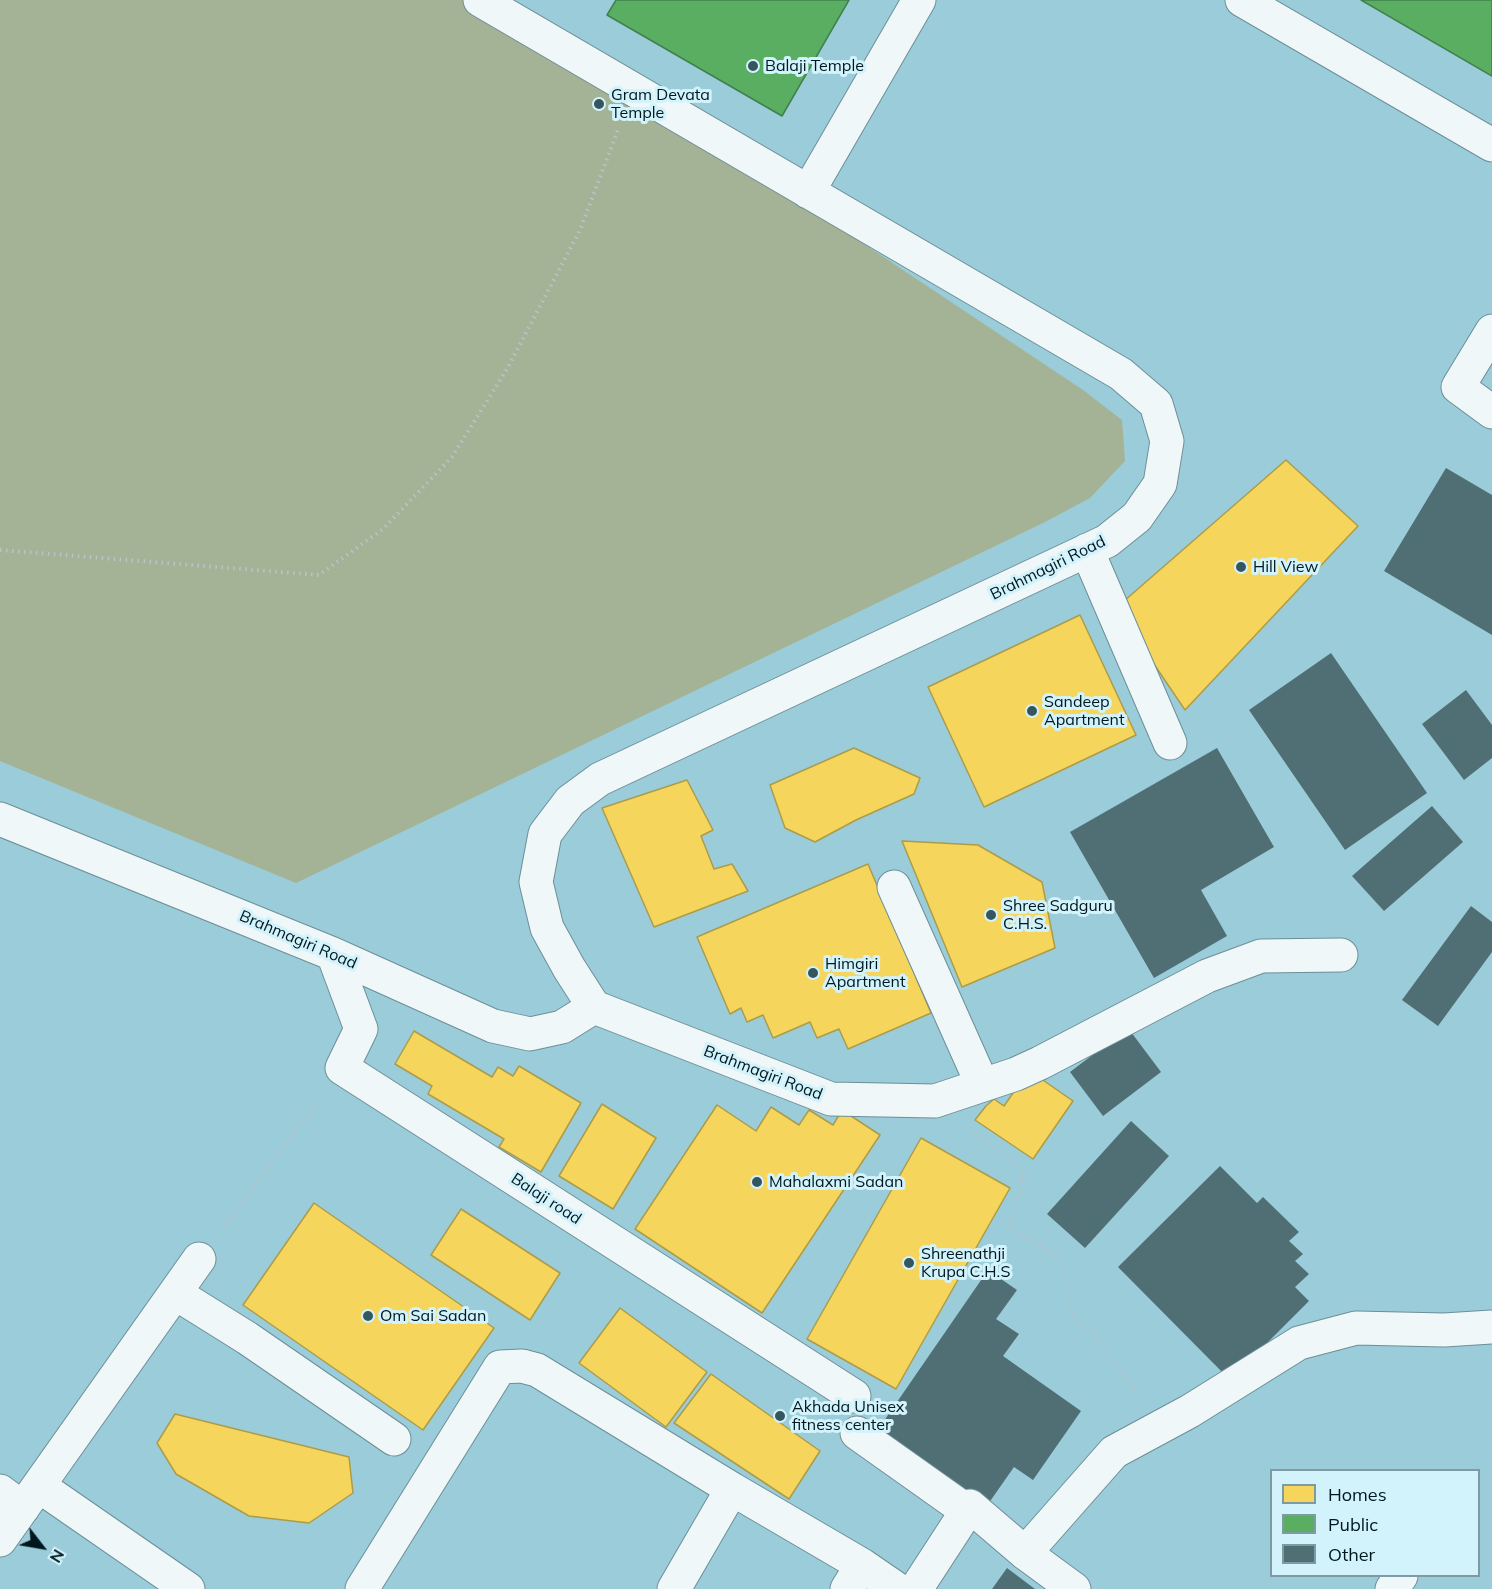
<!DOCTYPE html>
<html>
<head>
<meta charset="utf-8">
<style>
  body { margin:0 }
  #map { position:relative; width:1492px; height:1589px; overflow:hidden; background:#9bccd9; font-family:Mulish,sans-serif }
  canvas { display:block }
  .legend { position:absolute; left:1270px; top:1469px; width:210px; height:108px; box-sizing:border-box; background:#d2f3fc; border:2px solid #7e9ba3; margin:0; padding:8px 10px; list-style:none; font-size:18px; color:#00171e }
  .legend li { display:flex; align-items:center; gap:12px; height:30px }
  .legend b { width:30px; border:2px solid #7e9ba3 }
  .north { position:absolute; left:12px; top:1517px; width:60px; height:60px; -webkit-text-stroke:4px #d2f3fc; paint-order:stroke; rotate:121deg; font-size:16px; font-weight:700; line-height:24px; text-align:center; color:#00171e }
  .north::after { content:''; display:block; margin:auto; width:21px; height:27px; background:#00171e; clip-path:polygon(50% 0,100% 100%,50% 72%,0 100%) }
</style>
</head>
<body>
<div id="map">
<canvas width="1492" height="1589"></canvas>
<ul class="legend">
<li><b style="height:16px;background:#f6d55c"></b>Homes</li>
<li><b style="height:16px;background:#5aae61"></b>Public</li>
<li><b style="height:16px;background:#506f75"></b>Other</li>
</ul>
<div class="north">N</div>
</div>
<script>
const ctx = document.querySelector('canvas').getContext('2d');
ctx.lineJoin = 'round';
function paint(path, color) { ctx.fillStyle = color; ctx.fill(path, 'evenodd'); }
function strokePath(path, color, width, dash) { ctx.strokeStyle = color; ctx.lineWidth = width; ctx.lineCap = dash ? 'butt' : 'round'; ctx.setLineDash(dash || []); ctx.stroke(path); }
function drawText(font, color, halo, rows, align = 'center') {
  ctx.font = font + ' Mulish,sans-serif'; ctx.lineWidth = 6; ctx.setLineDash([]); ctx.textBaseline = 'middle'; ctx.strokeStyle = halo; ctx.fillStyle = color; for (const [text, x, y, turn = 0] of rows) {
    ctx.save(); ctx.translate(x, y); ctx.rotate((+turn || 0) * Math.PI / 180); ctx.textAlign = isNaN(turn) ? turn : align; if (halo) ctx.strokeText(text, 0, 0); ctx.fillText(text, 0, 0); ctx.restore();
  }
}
paint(new Path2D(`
  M0,0H466L633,90L1083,390L1122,420L1125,461L1090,498L1045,522L296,883L0,761Z`), '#a4b295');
const homes = new Path2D(`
  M1286,460L1358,526L1185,710L1116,608Z
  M1080,615L1136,735L984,807L928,687Z
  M854,748L920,778L914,794L856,820L815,842L785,828L770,785Z
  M687,780L713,830L701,836L714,869L732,864L748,891L654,927L602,808Z
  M902,841L978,845L1042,882L1055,948L962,987Z
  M868,864L931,1013L848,1049L839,1029L817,1038L810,1022L773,1038L763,1015L747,1022L741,1008L730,1014L697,937Z
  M414,1031L492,1077L498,1067L513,1076L519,1066L581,1103L541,1172L499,1147L504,1139L428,1094L432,1086L395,1064Z
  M1037,1076L1073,1101L1033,1159L975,1120L986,1106L994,1099L1004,1106L1024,1077Z
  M602,1104L656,1138L613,1209L559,1176Z
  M717,1105L756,1131L771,1107L799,1125L809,1110L833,1125L842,1110L880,1135L762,1313L635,1229Z
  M921,1138L1010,1188L896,1389L807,1339Z
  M314,1203L494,1328L423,1430L243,1305Z
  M461,1209L560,1273L530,1320L431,1255Z
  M620,1308L707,1372L666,1427L579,1363Z
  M711,1374L820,1451L789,1499L674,1423Z
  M175,1414L349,1457L353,1493L309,1523L249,1516L176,1474L157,1443Z`);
paint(homes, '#f6d55c');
strokePath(homes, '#ac9c49', 1.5);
const public = new Path2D(`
  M616,0H849L782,116L607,15Z
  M1361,0H1492V76Z`);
paint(public, '#5aae61');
strokePath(public, '#3f814d', 1.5);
paint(new Path2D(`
  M1446,468L1492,495V635L1384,571Z
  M1331,653L1427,793L1345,850L1249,710Z
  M1466,690L1492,725V758L1464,780L1422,724Z
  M1217,748L1274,847L1201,890L1227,936L1154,978L1070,832Z
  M1432,806L1463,842L1384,911L1352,876Z
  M1471,906L1492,922V952L1438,1026L1402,1000Z
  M1128,1028L1161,1072L1103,1116L1070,1072Z
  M1131,1121L1169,1156L1085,1248L1047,1214Z
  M1220,1166L1257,1203L1263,1197L1299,1232L1289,1241L1303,1254L1295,1261L1309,1274L1295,1287L1309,1301L1230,1380L1118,1267Z
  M988,1270L1017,1290L996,1319L1019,1334L1003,1356L1081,1411L1033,1480L1014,1467L986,1507L877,1431Z
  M1007,1568L1035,1589H992Z`), '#506f75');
const minor = new Path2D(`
  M480,0L1121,374L1156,404L1167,441L1160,484L1137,517L1107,541L600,779L570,801L545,834L536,882L547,928L569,968L594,1007L831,1099L935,1101L1016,1074L1040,1063L1207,976L1261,956L1341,955
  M1242,0L1492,145
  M808,192L919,0
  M1492,331L1458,387L1492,412
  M1087,550L1170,743
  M0,819L333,954L493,1026L530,1034L562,1027L594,1007
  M894,887L982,1084
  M333,954L361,1029L342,1068L854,1396
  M175,1293L247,1338L394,1439
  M857,1433L967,1511
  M39,1486L188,1589
  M732,1489L862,1565L897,1589
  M0,1491L23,1508
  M0,1540L199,1259
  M1025,1553L1114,1452L1190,1411L1299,1343L1356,1328L1444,1330L1492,1327
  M362,1589L500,1367L522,1366L537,1370L732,1489L674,1589
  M847,1589L862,1565
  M916,1589L970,1506L1025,1553L1074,1589
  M1392,1589L1401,1576`);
strokePath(minor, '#6c8f98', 35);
strokePath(new Path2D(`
  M0,550L319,575L383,529L452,457L507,369L580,230L618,130
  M975,1133L1023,1170C1021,1190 1017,1207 1008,1226L1062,1260L1067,1284L1069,1308L1077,1321L1093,1332L1136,1393
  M224,1226L317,1102`), '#b7c5ca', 4, [1.5, 4.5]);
strokePath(minor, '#f0f7f9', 33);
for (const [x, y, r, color] of [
  [753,66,6,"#36565f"],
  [599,104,6,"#36565f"],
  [1241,567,6,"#36565f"],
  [1032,711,6,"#36565f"],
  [991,915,6,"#36565f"],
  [813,973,6,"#36565f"],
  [757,1182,6,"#36565f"],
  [909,1263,6,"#36565f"],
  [368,1316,6,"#36565f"],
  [780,1416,6,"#36565f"]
]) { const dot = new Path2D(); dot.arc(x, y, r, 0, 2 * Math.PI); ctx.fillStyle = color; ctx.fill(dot); strokePath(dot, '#d2f3fc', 2); }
drawText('16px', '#00171e', '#d2f3fc', [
  ["Balaji Temple",765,66],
  ["Gram Devata",611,95],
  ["Temple",611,113],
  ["Hill View",1253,567],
  ["Sandeep",1044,702],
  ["Apartment",1044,720],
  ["Shree Sadguru",1003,906],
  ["C.H.S.",1003,924],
  ["Himgiri",825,964],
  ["Apartment",825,982],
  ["Mahalaxmi Sadan",769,1182],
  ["Shreenathji",921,1254],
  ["Krupa C.H.S",921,1272],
  ["Om Sai Sadan",380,1316],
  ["Akhada Unisex",792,1407],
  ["fitness center",792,1425]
], 'left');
drawText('16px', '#00171e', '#d2f3fc', [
  ["Brahmagiri Road",1048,568,-26],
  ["Brahmagiri Road",298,940,23],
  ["Brahmagiri Road",763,1073,21],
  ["Balaji road",546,1199,33]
]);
</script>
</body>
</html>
